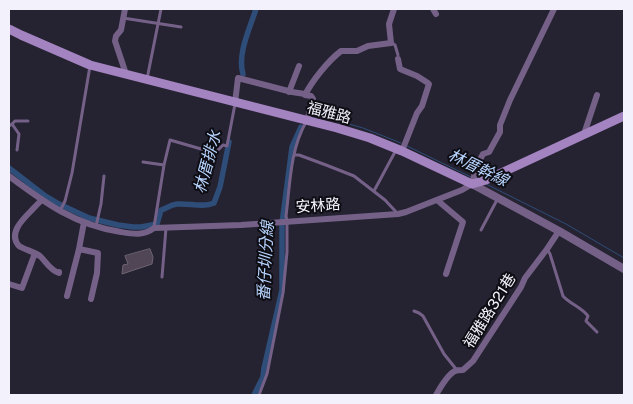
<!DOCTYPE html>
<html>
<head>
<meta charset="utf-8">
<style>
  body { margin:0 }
  #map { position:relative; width:633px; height:404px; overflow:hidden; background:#252331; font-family:"Public Sans",sans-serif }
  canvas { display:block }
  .frame { position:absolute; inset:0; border:10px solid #f3f1fb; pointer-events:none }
</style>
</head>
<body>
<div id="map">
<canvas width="633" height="404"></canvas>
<div class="frame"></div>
</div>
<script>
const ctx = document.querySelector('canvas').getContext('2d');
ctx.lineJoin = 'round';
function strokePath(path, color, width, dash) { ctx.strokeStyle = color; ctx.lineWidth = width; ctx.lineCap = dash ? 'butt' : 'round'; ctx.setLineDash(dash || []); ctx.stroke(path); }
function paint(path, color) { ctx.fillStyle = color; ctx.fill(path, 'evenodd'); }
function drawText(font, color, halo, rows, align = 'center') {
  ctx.font = font + ' "Public Sans","Noto Sans TC",sans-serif'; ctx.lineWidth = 4; ctx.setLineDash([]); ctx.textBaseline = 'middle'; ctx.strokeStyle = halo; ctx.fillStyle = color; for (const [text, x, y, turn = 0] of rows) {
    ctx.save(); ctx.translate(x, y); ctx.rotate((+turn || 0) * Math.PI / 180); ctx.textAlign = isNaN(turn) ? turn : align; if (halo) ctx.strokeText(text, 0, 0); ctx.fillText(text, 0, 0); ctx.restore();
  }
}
strokePath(new Path2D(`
  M314,114L363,128L401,143
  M407,146L471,177
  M486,184L566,224L624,258`), '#2e4d78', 1);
strokePath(new Path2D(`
  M243,74C237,54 250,28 256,9
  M9,168L44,195L59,204L89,218L118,225L133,227H141L157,224L161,210C167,208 170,205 177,204C189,203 203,208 214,203L220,187L229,142
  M254,395L263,377L264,368L282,290V223L292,147L301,127`), '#2e4d78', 5.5);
const building = new Path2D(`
  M150,249L153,257L152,264L122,274L123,265L128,264L125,256Z`);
paint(building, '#514655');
strokePath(building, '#6e6372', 1);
strokePath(new Path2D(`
  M123,18L181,27
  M392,43L395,45L398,55
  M147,79L161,9
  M12,124L15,121H28
  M9,126L12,124L19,134L17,150
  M294,155H299L326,165L354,176L385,200L398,214
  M143,162L164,165
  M374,191L396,150
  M60,211L65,201L72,173L90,66
  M96,226L101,204L104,176
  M154,227L164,165L170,140L215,153L223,145L227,146L235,104
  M481,230L498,198
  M547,249L550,254L563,296C570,304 581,307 588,316L586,321L597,332
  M162,277L166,228
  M414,311L419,313L423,316L444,354L456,369
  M259,395L267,374L283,293L287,252V221L286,216C290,185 290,150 306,122`), '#756188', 3);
strokePath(new Path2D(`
  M125,9L121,30L116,36L115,41L126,74
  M433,9L436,14
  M398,59L400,69L417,76L428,83L429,84L422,106L417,113L402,151
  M289,92L299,66
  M235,103L238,78L292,92L305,94
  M307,121L313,99L311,96L305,95C312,81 328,61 341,51H357L368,46L391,43L389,24L394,9
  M584,134L597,95
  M9,176C45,203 75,225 121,232C133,234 144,236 154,228L241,225L398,214L406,212L462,190L472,184L477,165L483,154L489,152L500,132V125L510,100L554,9
  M42,200C37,204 34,208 30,212C22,220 8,234 19,246C25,250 36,252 41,257C47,263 50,270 59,273V272
  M437,200L463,222L446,274
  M79,249L98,253L97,273L91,299
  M9,284L22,288L35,253
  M67,296L79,249L84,222
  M436,395C440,388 447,375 455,371C457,370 461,370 463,370L473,361L521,287L525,278L547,249L559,231`), '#756188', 6);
strokePath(new Path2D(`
  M472,184L559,231L624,269`), '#756188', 8);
strokePath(new Path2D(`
  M9,29L21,35L90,65L337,128L370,138L402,151L472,184L486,180L624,116`), '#a383c0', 9);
drawText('15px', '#f3f1fb', '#0e0d14', [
  ["福雅路",329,113,15],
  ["安林路",318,206,-4],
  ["福雅路321巷",490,311,-58]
]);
drawText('italic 16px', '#b7d4fe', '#0e0d14', [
  ["林厝排水",208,162,-75],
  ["林厝幹線",478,168,26],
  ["番仔圳分線",266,261,-87]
]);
</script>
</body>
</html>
